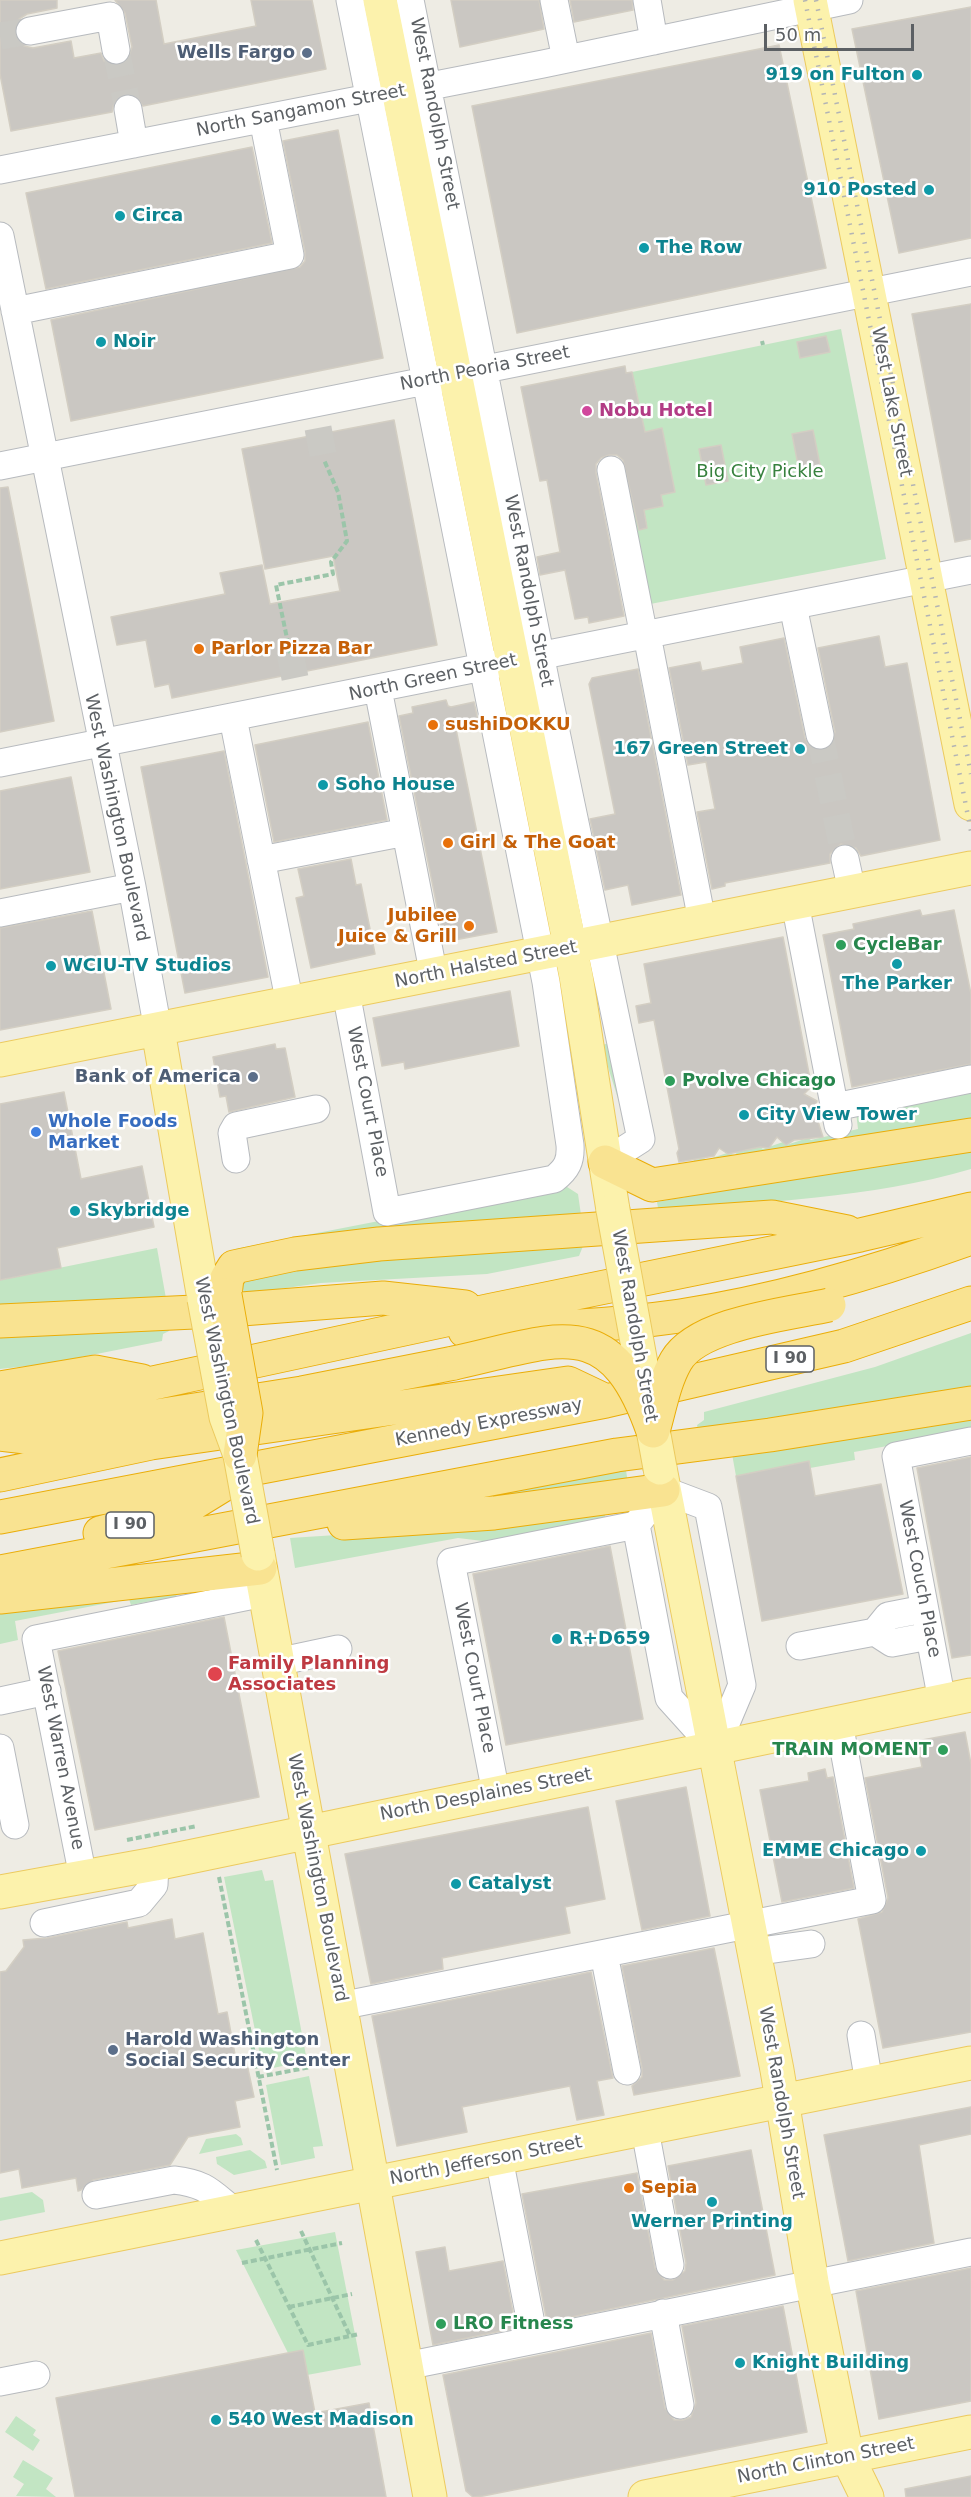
<!DOCTYPE html>
<html>
<head>
<meta charset="utf-8">
<style>
  body { margin:0 }
  #map { position:relative; width:971px; height:2497px; overflow:hidden; background:#eeece4; font-family:"DejaVu Sans",sans-serif }
  canvas { display:block }
  .scale { position:absolute; left:764px; top:24px; width:150px; height:27px; box-sizing:border-box; border:3px solid #5c6064; border-top:0; padding-left:8px; font-size:18px; line-height:21px; white-space:nowrap; color:#5c6064; -webkit-text-stroke:4px #fff; paint-order:stroke }
</style>
</head>
<body>
<div id="map">
<canvas width="971" height="2497"></canvas>
<div class="scale">50 m</div>
</div>
<script>
const ctx = document.querySelector('canvas').getContext('2d');
ctx.lineJoin = 'round';
function paint(path, color) { ctx.fillStyle = color; ctx.fill(path, 'evenodd'); }
function strokePath(path, color, width, dash) { ctx.strokeStyle = color; ctx.lineWidth = width; ctx.lineCap = dash ? 'butt' : 'round'; ctx.setLineDash(dash || []); ctx.stroke(path); }
function drawText(font, color, halo, rows, align = 'center') {
  ctx.font = font + ' "DejaVu Sans",sans-serif'; ctx.lineWidth = 5; ctx.setLineDash([]); ctx.textBaseline = 'middle'; ctx.strokeStyle = halo; ctx.fillStyle = color; for (const [text, x, y, turn = 0] of rows) {
    ctx.save(); ctx.translate(x, y); ctx.rotate((+turn || 0) * Math.PI / 180); ctx.textAlign = isNaN(turn) ? turn : align; if (halo) ctx.strokeText(text, 0, 0); ctx.fillText(text, 0, 0); ctx.restore();
  }
}
paint(new Path2D(`
  M841,329L886,559L645,605L624,501L633,499L654,477L632,372Z
  M611,1043L627,1127L601,1045Z
  M971,1089V1126L682,1173L681,1163H692L694,1160L704,1158L706,1160L727,1153L735,1155L738,1151L760,1147L763,1149L783,1142L786,1145L808,1138L811,1140L858,1129L856,1112Z
  M971,1147V1169C870,1199 763,1200 659,1214L657,1202Z
  M564,1185L578,1194L581,1215L236,1257L235,1249Z
  M583,1246L579,1256L487,1274L321,1283L244,1294L241,1278L322,1264Z
  M157,1248L167,1304L0,1312V1280Z
  M167,1322L169,1331L163,1334L162,1341L46,1364L0,1369V1332Z
  M971,1333V1391L698,1430L697,1425L704,1420V1412L875,1367Z
  M971,1418V1431L854,1452L855,1460L810,1468L809,1462L736,1476L732,1454Z
  M625,1464L628,1483L481,1502L452,1494Z
  M604,1511L607,1525L508,1544L458,1538L295,1568L290,1538L430,1529Z
  M212,1588L205,1595L204,1589L176,1594L178,1601L152,1606L151,1601L131,1605L129,1599L15,1621L18,1640L0,1644V1608Z
  M262,1870L265,1881L273,1880L307,2061L263,2070L224,1877Z
  M309,2076L323,2146L313,2147L315,2158L281,2165L266,2085Z
  M236,2134L241,2138L243,2145L199,2154L206,2139Z
  M250,2150L265,2161L267,2168L234,2175L217,2164L216,2157Z
  M32,2192L43,2200L45,2212L0,2221V2198Z
  M335,2232L361,2365L307,2375L288,2353L236,2250Z
  M16,2416L36,2430L33,2435L40,2440L33,2451L5,2432Z
  M23,2460L53,2478L46,2489L56,2497L16,2496L24,2484L13,2477Z`), '#c2e5c3');
const building = new Path2D(`
  M0,0H57V8L27,14L19,19L15,26V34L24,46L33,48L71,41L74,58L101,53L104,61L118,66L127,62L132,47L125,13L115,0H156L164,44L256,26L251,0H312L326,69L143,106L134,94H125L114,103L112,112L11,131L0,74Z
  M451,0H539L544,29L460,47Z
  M570,0H632L633,10L574,22Z
  M971,7V238L899,253L852,29Z
  M779,45L826,268L517,333L472,106Z
  M338,130L383,358L71,421L51,320L300,267L305,261V252L283,141Z
  M252,147L272,243L46,289L26,193Z
  M971,304V539L955,542L912,314Z
  M826,336L830,352L800,358L797,342Z
  M625,366L626,373L632,372L645,432L662,428L675,492L661,495L663,506L644,510L647,528L639,530L623,460L617,455H609L601,458L596,464V473L624,616L589,623L588,617L575,619L565,570L540,575L537,557L560,552L547,480L540,481L521,387Z
  M394,420L437,645L172,698L169,684L155,687L146,640L117,645L111,617L225,594L220,573L262,565L270,604L340,591L333,556L265,569L242,449Z
  M813,430L820,465L799,470L792,434Z
  M721,445L728,481L706,485L699,449Z
  M8,487L54,721L0,732V488Z
  M879,636L885,667L907,663L940,840L861,856L856,848L841,844L830,854V863L725,883V886L712,889L697,812L715,809L706,762L688,765L669,668L700,662L702,671L743,663L740,647L784,638L805,738L809,746L823,750L831,746L835,732L818,648Z
  M638,669L681,895L632,905L628,885L605,890L590,819L615,814L589,684L592,678Z
  M446,700L448,706L451,707L474,702L479,725L456,729L497,932L444,942L399,716L413,713L412,707Z
  M368,722L387,820L274,842L255,745Z
  M224,751L268,977L185,993L141,767Z
  M71,777L90,872L0,889V791Z
  M351,859L356,885L361,884L375,954L311,968L296,898L304,896L298,869Z
  M920,910L922,916L954,910L971,994V1064L852,1087L823,935L854,929L853,924Z
  M92,911L111,1009L0,1030V928Z
  M783,937L810,1079L814,1084L804,1094L817,1101L814,1109L823,1137L794,1140L786,1145L777,1137L769,1148L760,1147L728,1154L719,1148L714,1156L679,1162L677,1153L679,1149L654,1020L639,1023L636,1006L651,1003L644,964Z
  M510,991L519,1046L405,1069L404,1062L382,1066L373,1018Z
  M275,1044L276,1049L285,1048L295,1097L229,1112L226,1096L220,1097L213,1057Z
  M64,1092L81,1179L142,1166L154,1227L57,1248L61,1268L0,1280V1104Z
  M971,1457V1655L952,1658L917,1468Z
  M809,1461L815,1496L881,1484L903,1594L762,1621L736,1476Z
  M610,1546L643,1719L506,1745L473,1574Z
  M224,1617L259,1797L95,1830L58,1651Z
  M965,1732L971,1764V2032L883,2048L858,1919L882,1912L888,1898L865,1778L922,1767L917,1741Z
  M825,1769L827,1778L833,1777L854,1888L782,1902L760,1790L809,1781L808,1773Z
  M686,1787L710,1916L642,1930L616,1801Z
  M588,1807L605,1899L565,1907L570,1933L442,1958L443,1969L371,1984L345,1854Z
  M172,1919L175,1939L203,1933L218,2014L227,2012L237,2065L247,2064L254,2097L235,2101L240,2127L188,2137L170,2165L93,2180L81,2190L78,2191L76,2178L22,2188L19,2169L0,2173V1972L6,1971L24,1947L23,1940L47,1938L127,1922L128,1928Z
  M714,1948L740,2076L634,2095L632,2086L642,2077V2068L622,1966Z
  M591,1972L613,2078L597,2081L604,2115L577,2120L570,2086L462,2107L467,2132L397,2146L372,2016Z
  M971,2107V2134L919,2145L934,2243L848,2261L824,2135Z
  M751,2150L775,2275L547,2322L522,2194L637,2173L655,2268L664,2280H673L685,2271L686,2263L668,2166Z
  M445,2247L449,2271L503,2261L516,2328L433,2345L416,2252Z
  M971,2268V2401L879,2419L856,2291Z
  M783,2306L807,2432L483,2496L473,2497L466,2491L443,2375L651,2333L665,2408L674,2420H683L691,2417L696,2403L682,2326Z
  M303,2350L315,2413L369,2403L386,2497H75L56,2398Z
  M971,2476V2497H906L905,2489Z`);
paint(building, '#cac7c2');
strokePath(building, '#d3cec3', 1.5);
strokePath(new Path2D(`
  M0,36L30,31
  M116,50L128,109
  M318,428L324,460
  M290,653L295,678
  M820,735L845,859`), '#cac9c4', 27, [27, 14]);
const minor = new Path2D(`
  M410,0L547,689L641,1139L605,1162
  M554,0L566,59
  M647,0L654,41
  M30,31L110,16L116,50
  M128,109L134,144
  M0,170L543,64L849,0
  M0,236L132,887L158,1030
  M15,311L290,255L263,119
  M0,466L971,272
  M611,470L644,636
  M793,606L820,735
  M647,635L702,921
  M378,689L434,976
  M233,718L290,1004
  M0,763L971,570
  M845,859L852,891
  M261,860L406,832
  M795,903L838,1125
  M0,913L132,887
  M346,992L387,1212L554,1179C567,1169 571,1161 570,1145L546,982L350,0
  M835,1107L971,1079
  M236,1159L232,1133L236,1126L316,1109
  M663,1490L708,1507L742,1685L715,1749L669,1698L636,1525Z
  M924,1609L888,1616L875,1632L892,1643L929,1636
  M800,1646L875,1632
  M277,1662L338,1649
  M0,1701L47,1691
  M942,1701L896,1456L971,1441
  M0,1748L15,1825
  M496,1793L451,1562L636,1525
  M83,1877L36,1639L264,1593
  M44,1923L139,1903L154,1885L155,1864
  M753,1952L811,1944
  M604,1954L627,2071
  M340,2006L872,1900L839,1723
  M861,2035L869,2083
  M645,2130L670,2265
  M499,2158L534,2339
  M96,2195L174,2180C207,2184 210,2192 235,2212
  M663,2313L680,2405
  M406,2366L971,2252
  M0,2382L36,2375`);
const major = new Path2D(`
  M380,0L576,976L613,1210
  M810,0L971,804
  M158,1030L204,1299
  M0,1060L971,868
  M660,1468L777,2070L812,2282L847,2456L867,2497
  M258,1554L430,2497
  M0,1892L155,1864L971,1695
  M0,2258L971,2063
  M645,2497L971,2432`);
const highway = new Path2D(`
  M605,1162L652,1185L971,1135
  M225,1295L227,1278L234,1267L295,1254L379,1244L772,1217L847,1232
  M0,1321L216,1311L383,1298L465,1307
  M465,1331C537,1329 609,1326 680,1316C779,1301 877,1272 971,1238
  M0,1388L95,1372L142,1381
  M0,1416L492,1310L860,1235L971,1209
  M0,1434L24,1437L302,1393L454,1363
  M0,1475L151,1443L568,1383L606,1401
  M0,1517L606,1401L844,1346L971,1303
  M344,1523L494,1513L663,1490
  M100,1533L179,1512L231,1480
  M0,1572L617,1455L770,1435L971,1403
  M0,1597L260,1568`);
strokePath(minor, '#b7babe', 29);
strokePath(major, '#ecca5f', 35);
strokePath(highway, '#eaad08', 35);
strokePath(new Path2D(`
  M762,341L763,345
  M290,653L276,585L333,574L331,562L347,541L338,492L324,460
  M127,1840L197,1826
  M219,1877L277,2170
  M258,2077L311,2067
  M301,2231L350,2336L359,2334
  M256,2240L308,2345L350,2336
  M242,2263L342,2243
  M289,2307L352,2294`), '#9bc5a9', 4, [6, 3]);
strokePath(minor, '#fff', 27);
strokePath(major, '#fcf2ac', 33);
strokePath(highway, '#f9e391', 33);
strokePath(new Path2D(`
  M805,0L971,831
  M816,0L971,774`), '#b3b4b4', 4.5, [1.5, 8]);
const majorBridge = new Path2D(`
  M613,1210L660,1468
  M204,1299L226,1417L240,1455L258,1554`);
const highwayBridge = new Path2D(`
  M225,1295L246,1413L240,1455
  M454,1363C556,1341 610,1308 653,1431
  M653,1431C660,1407 664,1382 676,1361C698,1323 789,1314 829,1305`);
strokePath(majorBridge, '#ecca5f', 35, []);
strokePath(highwayBridge, '#eaad08', 35, []);
strokePath(majorBridge, '#fcf2ac', 33);
strokePath(highwayBridge, '#f9e391', 33);
for (const [x, y, r, color] of [
  [307,53,6,"#5c6f8a"],
  [917,75,6,"#0f9aa8"],
  [929,190,6,"#0f9aa8"],
  [120,216,6,"#0f9aa8"],
  [644,248,6,"#0f9aa8"],
  [101,342,6,"#0f9aa8"],
  [587,411,6,"#d1479c"],
  [199,649,6,"#e8710a"],
  [433,725,6,"#e8710a"],
  [800,749,6,"#0f9aa8"],
  [323,785,6,"#0f9aa8"],
  [448,843,6,"#e8710a"],
  [469,926,6,"#e8710a"],
  [841,945,6,"#2e9e5b"],
  [897,964,6,"#0f9aa8"],
  [51,966,6,"#0f9aa8"],
  [253,1077,6,"#5c6f8a"],
  [670,1081,6,"#2e9e5b"],
  [744,1115,6,"#0f9aa8"],
  [36,1132,6,"#3f7fe0"],
  [75,1211,6,"#0f9aa8"],
  [557,1639,6,"#0f9aa8"],
  [215,1674,8,"#e0444e"],
  [943,1750,6,"#2e9e5b"],
  [921,1851,6,"#0f9aa8"],
  [456,1884,6,"#0f9aa8"],
  [113,2050,6,"#5c6f8a"],
  [629,2188,6,"#e8710a"],
  [712,2202,6,"#0f9aa8"],
  [441,2324,6,"#2e9e5b"],
  [740,2363,6,"#0f9aa8"],
  [216,2420,6,"#0f9aa8"]
]) { const dot = new Path2D(); dot.arc(x, y, r, 0, 2 * Math.PI); ctx.fillStyle = color; ctx.fill(dot); strokePath(dot, '#fff', 2); }
for (const [x, y, w] of [
  [790,1359,48],
  [130,1525,48]
]) { const box = new Path2D(); box.roundRect(x - w / 2, y - 13, w, 26, 4.5); ctx.fillStyle = '#fff'; ctx.fill(box); strokePath(box, '#5c6064', 1.5); }
drawText('bold 16px', '#5c6064', null, [
  ["I 90",790,1359],
  ["I 90",130,1525]
]);
drawText('bold 18px', '#4e5e75', '#fff', [
  ["Wells Fargo",295,53],
  ["Bank of America",241,1077],
  ["Harold Washington",125,2040,"left"],
  ["Social Security Center",125,2061,"left"]
], 'right');
drawText('bold 18px', '#0d838f', '#fff', [
  ["919 on Fulton",905,75,"right"],
  ["910 Posted",917,190,"right"],
  ["Circa",132,216],
  ["The Row",656,248],
  ["Noir",113,342],
  ["167 Green Street",788,749,"right"],
  ["Soho House",335,785],
  ["WCIU-TV Studios",63,966],
  ["The Parker",897,984,"center"],
  ["City View Tower",756,1115],
  ["Skybridge",87,1211],
  ["R+D659",569,1639],
  ["EMME Chicago",909,1851,"right"],
  ["Catalyst",468,1884],
  ["Werner Printing",712,2222,"center"],
  ["Knight Building",752,2363],
  ["540 West Madison",228,2420]
], 'left');
drawText('18px', '#5c6064', '#fff', [
  ["North Sangamon Street",301,111,-11],
  ["West Randolph Street",434,114,79],
  ["North Peoria Street",485,369,-11],
  ["West Lake Street",891,402,79],
  ["West Randolph Street",528,591,79],
  ["North Green Street",433,678,-12],
  ["West Washington Boulevard",116,818,78],
  ["North Halsted Street",486,965,-11],
  ["West Court Place",367,1102,79],
  ["West Randolph Street",634,1326,80],
  ["West Washington Boulevard",226,1401,78],
  ["Kennedy Expressway",489,1423,-11],
  ["West Couch Place",919,1579,79],
  ["West Court Place",474,1678,79],
  ["West Warren Avenue",60,1758,79],
  ["North Desplaines Street",486,1795,-11],
  ["West Washington Boulevard",317,1878,79],
  ["West Randolph Street",781,2103,80],
  ["North Jefferson Street",486,2161,-11],
  ["North Clinton Street",826,2461,-11]
]);
drawText('bold 18px', '#b23c85', '#fff', [
  ["Nobu Hotel",599,411]
], 'left');
drawText('18px', '#37813e', '#fff', [
  ["Big City Pickle",760,472]
]);
drawText('bold 18px', '#c56008', '#fff', [
  ["Parlor Pizza Bar",211,649],
  ["sushiDOKKU",445,725],
  ["Girl & The Goat",460,843],
  ["Jubilee",457,916,"right"],
  ["Juice & Grill",457,937,"right"],
  ["Sepia",641,2188]
], 'left');
drawText('bold 18px', '#27864d', '#fff', [
  ["CycleBar",853,945],
  ["Pvolve Chicago",682,1081],
  ["TRAIN MOMENT",931,1750,"right"],
  ["LRO Fitness",453,2324]
], 'left');
drawText('bold 18px', '#366cbe', '#fff', [
  ["Whole Foods",48,1122],
  ["Market",48,1143]
], 'left');
drawText('bold 18px', '#be3a42', '#fff', [
  ["Family Planning",228,1664],
  ["Associates",228,1685]
], 'left');
</script>
</body>
</html>
